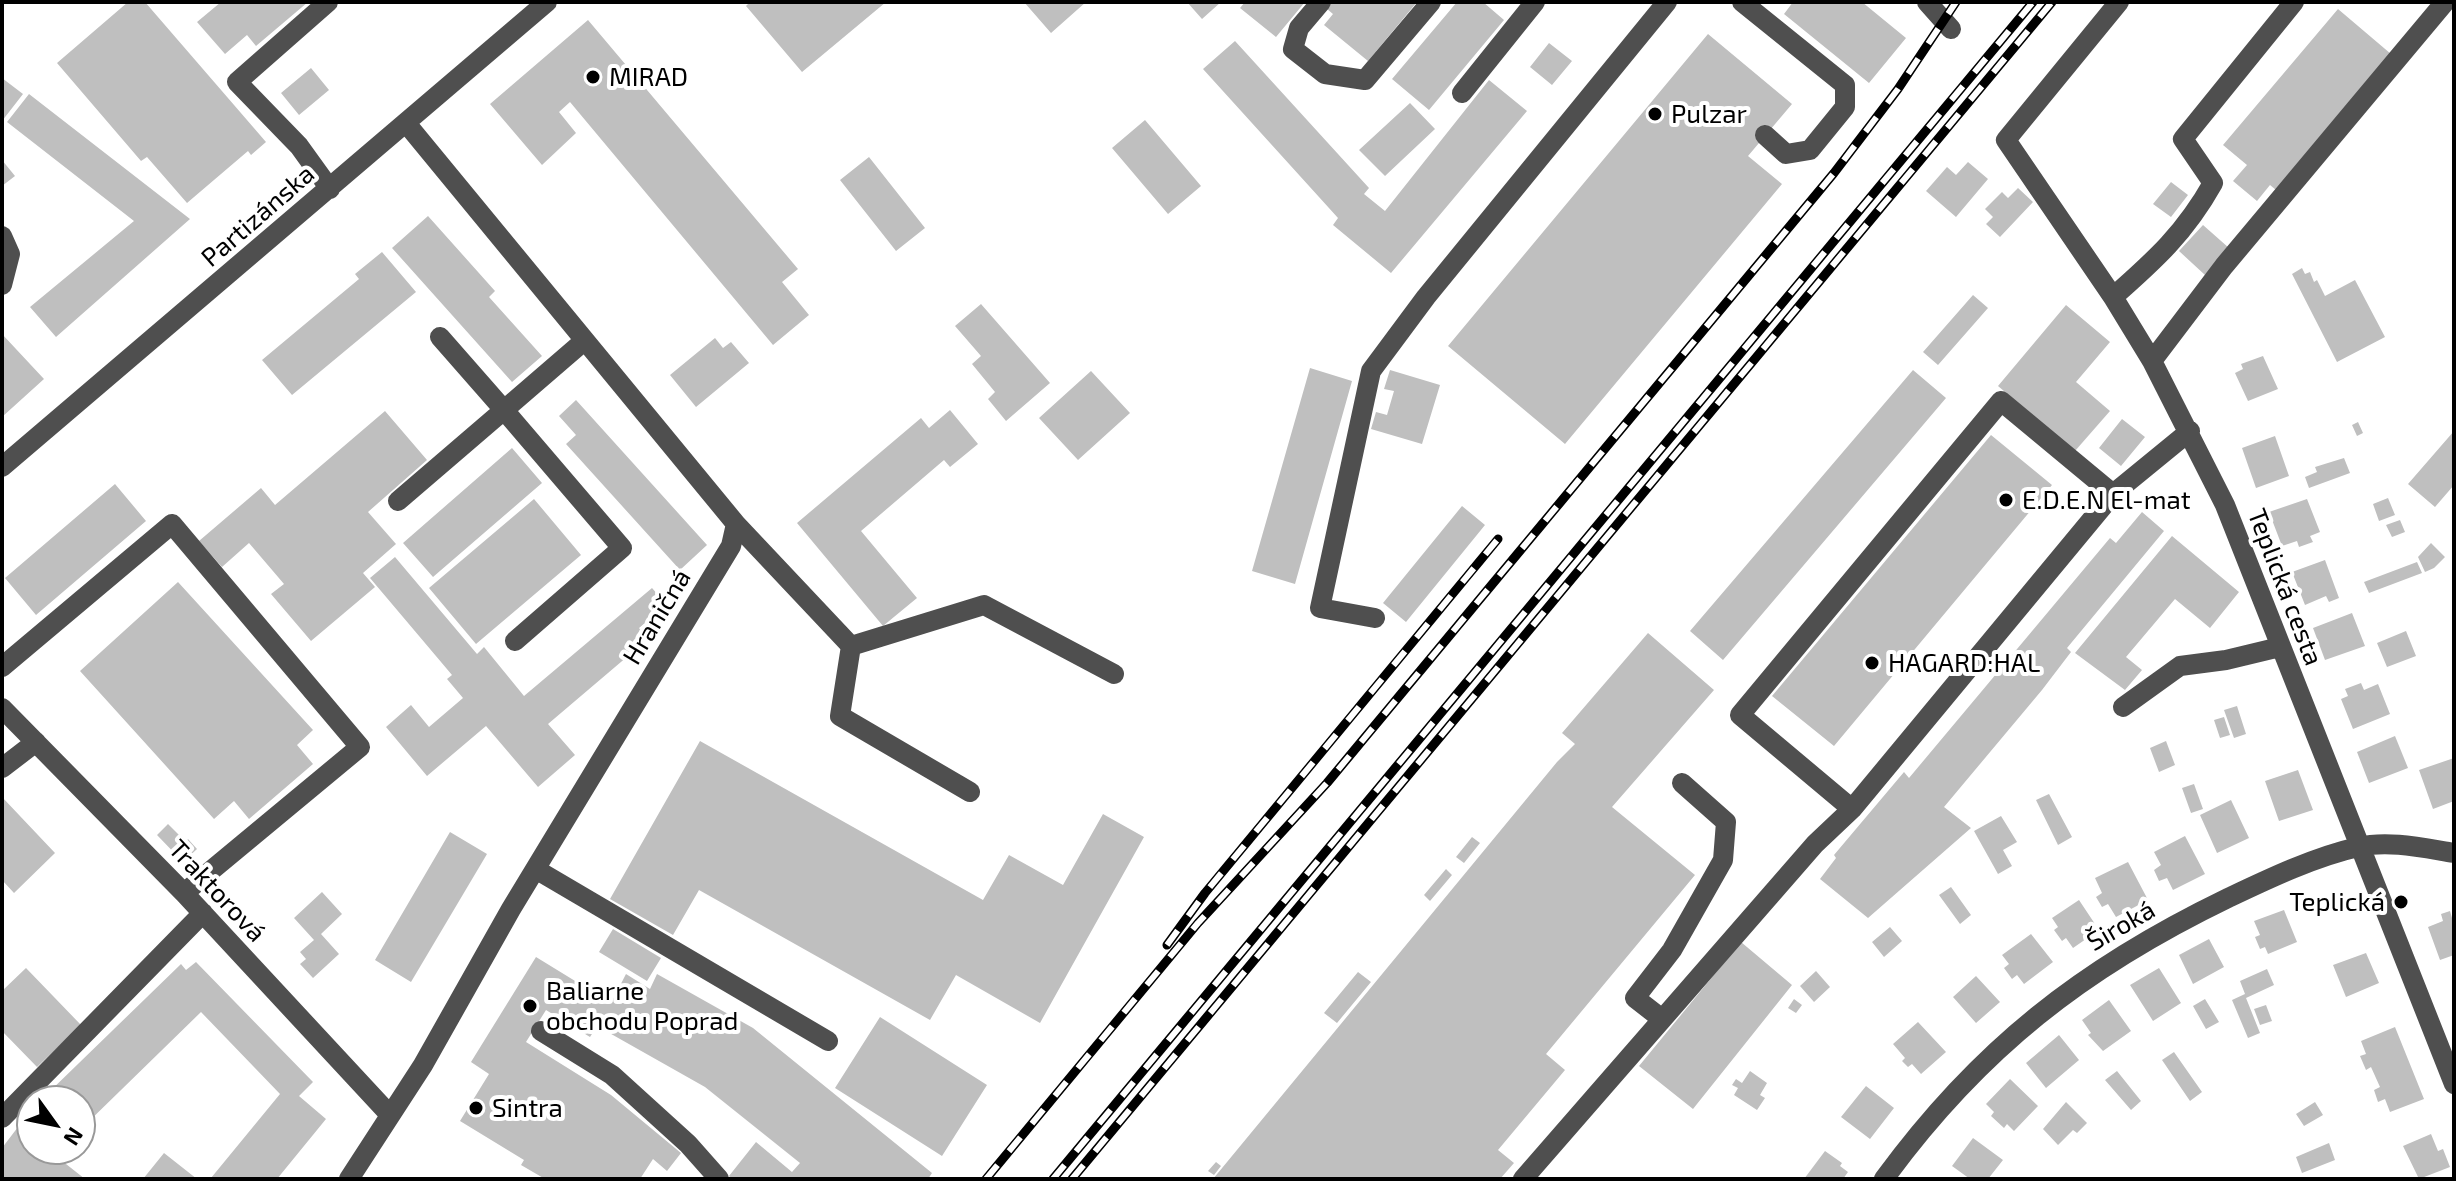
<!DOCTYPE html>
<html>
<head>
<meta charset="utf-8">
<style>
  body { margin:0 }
  #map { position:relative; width:2456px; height:1181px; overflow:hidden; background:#fff; font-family:"Exo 2",sans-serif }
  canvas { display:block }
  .frame { position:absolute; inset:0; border:4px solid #000; pointer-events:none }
  .north { position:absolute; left:16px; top:1085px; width:80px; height:80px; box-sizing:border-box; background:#fff; border:2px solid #999; border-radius:50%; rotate:123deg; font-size:22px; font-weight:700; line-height:32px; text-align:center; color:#000 }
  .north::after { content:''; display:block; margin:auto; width:28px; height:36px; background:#000; clip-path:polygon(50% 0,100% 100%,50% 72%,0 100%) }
</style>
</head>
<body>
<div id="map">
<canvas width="2456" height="1181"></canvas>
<div class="frame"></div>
<div class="north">N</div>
</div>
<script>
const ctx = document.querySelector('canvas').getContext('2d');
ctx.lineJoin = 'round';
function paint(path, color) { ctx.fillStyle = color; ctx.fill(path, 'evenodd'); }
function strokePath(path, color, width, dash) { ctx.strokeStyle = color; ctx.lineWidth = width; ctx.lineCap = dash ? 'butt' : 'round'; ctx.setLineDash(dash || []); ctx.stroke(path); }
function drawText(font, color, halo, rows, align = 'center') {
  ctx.font = font + ' "Exo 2",sans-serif'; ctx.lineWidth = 8; ctx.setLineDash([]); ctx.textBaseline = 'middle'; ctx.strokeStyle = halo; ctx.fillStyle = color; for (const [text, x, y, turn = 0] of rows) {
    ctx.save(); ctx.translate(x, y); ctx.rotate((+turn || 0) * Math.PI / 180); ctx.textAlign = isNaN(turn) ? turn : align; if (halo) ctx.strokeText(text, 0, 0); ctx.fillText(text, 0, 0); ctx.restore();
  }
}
paint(new Path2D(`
  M128,2H145L266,142L251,155L248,151L187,203L147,157L141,161L57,63Z
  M221,2H308L256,46L247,35L225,54L197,22Z
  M750,2H886L802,72L746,6Z
  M1024,2H1086L1051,33Z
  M1187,2H1221L1202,19Z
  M1245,2H1305L1276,37L1240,8Z
  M1332,2H1417L1368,61L1324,25L1333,14L1327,9Z
  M1457,2H1483L1504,20L1429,110L1392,79Z
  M1793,2H1862L1906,38L1869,83L1784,14Z
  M2338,9L2391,54L2276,190L2270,185L2257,201L2233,181L2247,165L2223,145Z
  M588,20L798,269L782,282L809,315L773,345L570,102L559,112L576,133L542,165L490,104Z
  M1708,34L1792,104L1748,156L1782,184L1565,444L1448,346Z
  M1235,41L1369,188L1364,194L1385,211L1489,80L1527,111L1391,273L1333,225L1338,218L1203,69Z
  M1549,43L1572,61L1552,85L1530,67Z
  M311,68L329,90L299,115L281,93Z
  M2,78L23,94L2,121Z
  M29,94L190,219L56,337L30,307L134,221L7,122Z
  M1410,103L1435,129L1385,176L1359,150Z
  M1145,120L1201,186L1168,214L1112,148Z
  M869,157L925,228L896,251L840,180Z
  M2,160L15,176L2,186Z
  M1968,162L1988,179L1956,217L1926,191L1947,167L1956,175Z
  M2171,182L2188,195L2171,217L2153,204Z
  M2018,188L2033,202L2000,237L1986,224L1993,217L1985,209L2002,192L2008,198Z
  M428,216L495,291L489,297L542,356L512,382L392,248Z
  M2203,225L2229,248L2205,275L2179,251Z
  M382,252L416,292L292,395L262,360L359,279L355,274Z
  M2302,268L2305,274L2310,272L2314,282L2317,280L2325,296L2355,280L2385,337L2337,362L2292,274Z
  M1973,295L1988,308L1938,365L1923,352Z
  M981,304L1050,383L1006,421L988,399L995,392L972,364L981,356L955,326Z
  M2066,305L2110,342L2076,382L2110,411L2075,451L1998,386Z
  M2,334L44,379L2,417Z
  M715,338L723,348L731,342L749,363L696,407L670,375Z
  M2263,356L2278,389L2248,401L2235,373L2243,369L2241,364Z
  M1310,368L1352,381L1295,584L1252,571Z
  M1390,370L1440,385L1422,444L1371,429L1376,412L1387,415L1394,391L1384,389Z
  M1913,370L1946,398L1723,660L1690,631Z
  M1091,371L1130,413L1078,460L1039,418Z
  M576,400L707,545L680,570L566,444L576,435L559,416Z
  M950,410L978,444L950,467L944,460L861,531L917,598L883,626L797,523L921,418L929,428Z
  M385,411L427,460L368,512L396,544L363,573L375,587L311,641L271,594L284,584L249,543L222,567L199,541L261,488L275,505Z
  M2122,419L2145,437L2121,466L2099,448Z
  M2358,422L2363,433L2357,436L2352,425Z
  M2454,431V485L2435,507L2408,484Z
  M1991,435L2052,485L1834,746L1772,696Z
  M2275,436L2289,476L2256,488L2242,448Z
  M512,448L542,483L433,577L403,543Z
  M2344,458L2350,473L2309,488L2305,477L2317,472L2315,467Z
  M115,484L146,521L36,615L5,578Z
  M2388,498L2395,515L2379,521L2373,504Z
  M534,499L581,555L476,644L429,588Z
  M2307,499L2320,532L2310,536L2313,542L2299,547L2297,541L2282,546L2269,512Z
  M1462,506L1485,525L1406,622L1383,603Z
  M2142,512L2164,531L2067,648L2071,652L2042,690L1944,807L1971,828L1868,918L1820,879L1836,858L1834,855L1904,772L1909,778L2110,538L2116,543Z
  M2400,520L2405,532L2392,537L2386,525Z
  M2172,536L2239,592L2210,628L2175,599L2126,657L2142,670L2125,690L2075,653Z
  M2431,543L2445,557L2434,568L2425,572L2418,557Z
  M395,557L477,654L484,647L524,696L652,588L667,605L639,628L648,639L548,724L575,755L538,787L486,726L427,776L386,727L411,705L429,727L463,698L447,679L452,675L370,578Z
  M2325,560L2339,598L2329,602L2326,596L2305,605L2292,572Z
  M2417,562L2422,573L2369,593L2364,582Z
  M178,582L313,730L297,745L313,764L249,819L234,801L214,819L80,671Z
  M2352,613L2365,646L2325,660L2313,628Z
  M2406,631L2416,656L2387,667L2377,643Z
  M1648,633L1714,690L1612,807L1695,875L1546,1054L1565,1070L1498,1150L1514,1163L1500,1179H1213L1557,762L1575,744L1562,733Z
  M2361,683L2364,690L2378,684L2390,714L2353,729L2341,699L2348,696L2345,689Z
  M2237,706L2246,734L2234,738L2224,710Z
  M2224,717L2230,735L2220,738L2214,720Z
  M2395,736L2408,768L2369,783L2357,752Z
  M700,741L983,900L1009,855L1063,885L1103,814L1144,837L1040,1023L956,975L930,1020L699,890L673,935L610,899Z
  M2166,741L2175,765L2159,772L2150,748Z
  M2454,758V801L2433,809L2419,770Z
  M2298,770L2313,810L2279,821L2265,781Z
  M2194,784L2203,809L2191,813L2182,788Z
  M2049,794L2072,837L2058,845L2036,800Z
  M2,797L55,853L14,893L2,880Z
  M2231,800L2249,838L2217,853L2200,815Z
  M2001,816L2017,842L2003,850L2012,866L1998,874L1974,831Z
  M168,824L186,842L188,839L197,849L183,862L157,835Z
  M450,832L487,854L411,982L375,960Z
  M2185,836L2205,874L2173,890L2167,878L2159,881L2154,870L2161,865L2154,852Z
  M1472,837L1480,843L1464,863L1456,857Z
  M2128,862L2148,900L2116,917L2108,904L2102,907L2096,897L2102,893L2095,878Z
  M1446,869L1452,875L1430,901L1424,895Z
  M1951,887L1971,915L1960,924L1939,895Z
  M322,892L342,914L321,934L339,954L313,978L300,964L306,959L300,952L314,940L294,918Z
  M2079,900L2099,930L2073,948L2066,938L2062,941L2054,930L2058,927L2052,918Z
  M2284,910L2297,942L2268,954L2265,947L2260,949L2255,937L2260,935L2254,921Z
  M2450,911L2452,918L2454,917V955L2440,960L2428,927L2443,921L2441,914Z
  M1890,927L1902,941L1884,957L1872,942Z
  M613,929L661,958L647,981L599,952Z
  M2031,934L2053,962L2024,984L2017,975L2012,979L2004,968L2009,964L2002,955Z
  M2209,939L2224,967L2193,984L2179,955Z
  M1741,942L1792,985L1693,1109L1639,1066Z
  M2366,953L2379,983L2346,997L2333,965Z
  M536,957L611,1003L626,974L650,989L657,974L753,1028L932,1173L928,1179H732L729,1176L756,1142L792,1172L800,1163L705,1087L597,1026L590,1037L546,1010L526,1042L611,1095L681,1153L667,1171L653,1159L640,1179H545L521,1165L524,1160L460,1121L489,1074L471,1062Z
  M196,962L313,1082L299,1096L326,1119L277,1179L211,1178L280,1094L201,1012L80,1130V1101H50L45,1096L181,964L186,970Z
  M26,968L81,1025L37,1067L2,1031V991Z
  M2159,968L2181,1003L2153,1021L2130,985Z
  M2267,969L2274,985L2246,998L2260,1033L2248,1038L2232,1000L2245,994L2240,981Z
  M1816,971L1830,987L1814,1002L1800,986Z
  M1358,972L1371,982L1337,1023L1324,1013Z
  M1976,976L2000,1002L1976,1023L1953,997Z
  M1794,999L1802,1005L1796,1013L1788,1008Z
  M2205,999L2219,1022L2206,1029L2193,1006Z
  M2109,1000L2131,1031L2103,1051L2088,1035L2091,1033L2082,1020Z
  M2266,1005L2272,1021L2260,1025L2254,1009Z
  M880,1017L987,1085L942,1156L835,1088Z
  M1918,1022L1946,1052L1921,1074L1912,1064L1908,1067L1902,1061L1905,1058L1893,1044Z
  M2395,1027L2424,1099L2390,1112L2385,1099L2378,1102L2374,1090L2380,1087L2371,1067L2366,1070L2360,1056L2366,1054L2361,1041Z
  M2059,1035L2079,1060L2046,1088L2026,1063Z
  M2174,1052L2202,1092L2190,1101L2162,1060Z
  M1750,1071L1767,1083L1760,1095L1765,1098L1757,1110L1734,1095L1738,1088L1732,1085L1736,1079L1742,1083Z
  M2117,1071L2141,1101L2131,1110L2105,1080Z
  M2010,1079L2038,1106L2014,1131L2007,1124L2004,1128L1991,1116L1994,1112L1986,1104Z
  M1866,1086L1894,1108L1870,1139L1841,1117Z
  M2066,1102L2087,1123L2077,1133L2073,1130L2058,1145L2043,1129Z
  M2315,1102L2323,1115L2304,1126L2296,1114Z
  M18,1127L32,1138V1149H47L85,1179H2V1148Z
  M2431,1134L2438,1151L2443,1149L2450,1167L2419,1179L2403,1146Z
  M1973,1138L2003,1160L1988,1179H1970L1952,1166Z
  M2329,1143L2335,1160L2302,1173L2296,1157Z
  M1825,1151L1842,1163L1840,1166L1848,1172L1843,1179H1804Z
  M164,1153L197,1179H143Z
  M1216,1162L1221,1166L1214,1175L1208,1171Z`), '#bfbfbf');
strokePath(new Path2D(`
  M328,2L237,82L299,146L330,189
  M1321,2L1299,28L1293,49L1325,74L1365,80L1431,2
  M1742,2L1845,85V107L1810,150L1786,154L1765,135
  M1927,2L1951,29
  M2119,2L2006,140L2113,297L2152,361L2225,505L2454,1084
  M1462,93L1535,2
  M2,236L10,254L2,285
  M2113,297C2155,260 2185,233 2213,183L2183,139L2294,2
  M440,337L504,410L584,341
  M2152,361L2224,266L2445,2
  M2,467L547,2
  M398,501L504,410L622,548L515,641
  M736,524L851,646L984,605L1114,674
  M1375,618L1320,608L1371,371L1426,297L1667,2
  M851,646L840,716L970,792
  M2,667L172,524L360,747L184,893
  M2123,707L2180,666L2226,660L2280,647
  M2,708L184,893L390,1115
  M2,768L36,742
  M1852,809L1740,715L2001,401L2113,494
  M537,870L828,1041
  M1662,1019L1635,998L1672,950L1723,860L1726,822L1682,783
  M541,1031L612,1075L688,1144L719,1179
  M2,1118L203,913
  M349,1179L423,1065L511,909L731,546L736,524L406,123
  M1523,1179L1815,844L1852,809L2113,494L2190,431
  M1884,1179C1979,1049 2083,968 2228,898C2268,879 2314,857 2358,847C2389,840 2423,848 2454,853`), '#4f4f4f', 20);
const rail = new Path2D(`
  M1167,945L1205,893L1498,539
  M986,1179L1198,923L1327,783L1834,173L1898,89L1956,2
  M1053,1179L2033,2
  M1072,1179L2052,2`);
strokePath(rail, '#000', 9);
strokePath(rail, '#fff', 6, [18]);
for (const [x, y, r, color] of [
  [593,77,8,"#000"],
  [1655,114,8,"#000"],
  [2006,500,8,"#000"],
  [1872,663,8,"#000"],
  [2401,902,8,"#000"],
  [530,1006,8,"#000"],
  [476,1108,8,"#000"]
]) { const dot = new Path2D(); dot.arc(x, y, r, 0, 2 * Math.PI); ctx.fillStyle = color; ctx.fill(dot); strokePath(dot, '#fff', 3); }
drawText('26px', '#000', '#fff', [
  ["MIRAD",609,77],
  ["Pulzar",1671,114],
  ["E.D.E.N El-mat",2022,500],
  ["HAGARD:HAL",1888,663],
  ["Teplická",2385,902,"right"],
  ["Baliarne",546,991],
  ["obchodu Poprad",546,1021],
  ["Sintra",492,1108]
], 'left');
drawText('26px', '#000', '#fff', [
  ["Partizánska",258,216,-41],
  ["Teplická cesta",2285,587,69],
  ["Hraničná",657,617,-59],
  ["Traktorová",217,891,47],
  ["Široká",2121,926,-30]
]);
</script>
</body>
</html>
